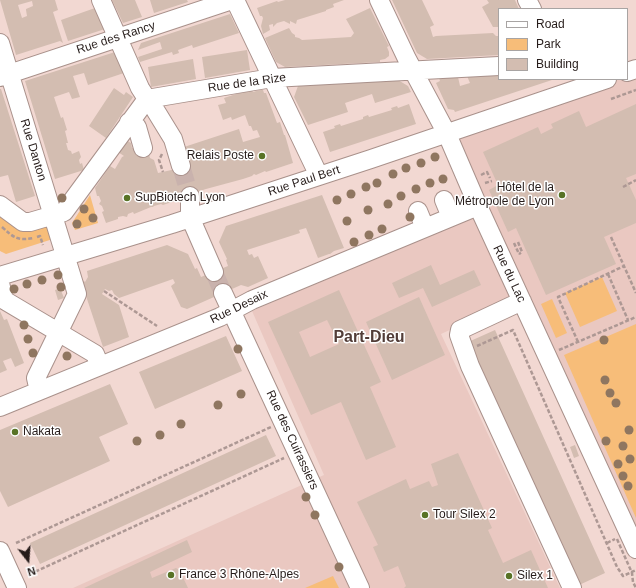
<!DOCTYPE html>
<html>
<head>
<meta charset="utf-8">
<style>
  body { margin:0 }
  #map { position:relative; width:636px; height:588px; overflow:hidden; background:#f2d8d2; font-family:Arial,sans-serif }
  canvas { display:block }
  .legend { position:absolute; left:498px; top:8px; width:130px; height:72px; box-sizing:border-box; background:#fff; border:1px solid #a8a4a3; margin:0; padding:5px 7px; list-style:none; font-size:12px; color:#261c1a }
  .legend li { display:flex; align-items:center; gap:8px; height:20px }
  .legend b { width:20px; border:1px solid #a8a4a3 }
  .north { position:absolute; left:8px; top:540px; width:40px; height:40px; -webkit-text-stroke:3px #fff; paint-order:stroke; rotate:163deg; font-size:11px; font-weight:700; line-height:16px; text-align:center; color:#261c1a }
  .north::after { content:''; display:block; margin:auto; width:14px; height:18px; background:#261c1a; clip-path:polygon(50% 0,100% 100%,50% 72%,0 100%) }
</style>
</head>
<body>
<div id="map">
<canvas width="636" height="588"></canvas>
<ul class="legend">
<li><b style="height:5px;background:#fff"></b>Road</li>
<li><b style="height:11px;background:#f7bd79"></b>Park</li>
<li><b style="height:11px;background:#d3bdb1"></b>Building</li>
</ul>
<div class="north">N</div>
</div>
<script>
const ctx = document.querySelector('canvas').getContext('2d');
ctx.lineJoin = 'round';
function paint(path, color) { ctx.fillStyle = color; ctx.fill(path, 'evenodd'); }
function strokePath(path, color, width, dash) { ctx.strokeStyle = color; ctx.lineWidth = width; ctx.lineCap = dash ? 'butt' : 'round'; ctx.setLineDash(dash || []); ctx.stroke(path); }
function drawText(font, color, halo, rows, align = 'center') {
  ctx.font = font + ' Arial,sans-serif'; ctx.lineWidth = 3; ctx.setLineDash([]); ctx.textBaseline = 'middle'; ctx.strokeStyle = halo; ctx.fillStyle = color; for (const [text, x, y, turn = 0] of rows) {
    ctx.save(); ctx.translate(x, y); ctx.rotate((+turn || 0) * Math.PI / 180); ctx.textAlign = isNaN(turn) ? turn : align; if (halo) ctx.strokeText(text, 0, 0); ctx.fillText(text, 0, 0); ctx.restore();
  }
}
paint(new Path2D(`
  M636,62V537L525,295L441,334L560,588H73L324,475L252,311L487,211L449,125L585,79H627Z`), '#eac8c1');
paint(new Path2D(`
  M90,195L98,223L75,230L72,223Z
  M0,207L51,219L56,238L6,254L0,251Z
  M602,277L617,311L580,327L565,293Z
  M552,299L567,333L556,338L541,304Z
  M636,324V518L564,355Z
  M333,576L339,588H305Z`), '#f7bd79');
paint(new Path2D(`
  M0,0H55L58,10L53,12L63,43L60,41L16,55ZM32,1L33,6L26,9V10L27,16L22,18L18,5Z
  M112,0H135L142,17L123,23Z
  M150,0H187L188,2L154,13Z
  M285,0H344L333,4L334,7L326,10V11L297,20L296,24L290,21V24L284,21L277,23L273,27V24L269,25L270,30L263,34L261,26L263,18L262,16H260L257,8L277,1L278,2Z
  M392,0H422L434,25L430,27L433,37L436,36L493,33L496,36H499V55L427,59L417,53Z
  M487,0H515L519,9H499V27H493L482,7L489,3Z
  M95,8L105,29L68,41L61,20Z
  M370,8L389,46L387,47L389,52V56L385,59L380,60V62L285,67L276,62L265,38L289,28L292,33L295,35V37L299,38L302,40L351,37L354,33L346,19Z
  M230,14L239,33L193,48L192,45L178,50L179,53L173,55L172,52L140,62L138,57L162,49L160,42L138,50L141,43Z
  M247,50L250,70L205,78L202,57Z
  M115,52L124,73L88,85L84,73L73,76L80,97L72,99L69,92L54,97L61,118L63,117L67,130L65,131L68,143H66L68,150L71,151L72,154L79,151L81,157L79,160L80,164L82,163L84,170L55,179L25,81Z
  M193,59L196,79L151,87L148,67Z
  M499,74V79H555L455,112L454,110L448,109L436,83L440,81L439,78L458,77L460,86L470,83L467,76Z
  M398,80L408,86L411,92L375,103L372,94L345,103L348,112L308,125L294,97L298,86Z
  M114,88L124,95L126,92L133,97L106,138L89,126Z
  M0,89H1L35,196L16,202L8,175L0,177Z
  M251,89L253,92L260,90H263L264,93H266L277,123L280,122L284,135H285L293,163L266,172L265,171L256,175L254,174L252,176L243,179L206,189L200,191L198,193L163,205L161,204L154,206L153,207H151L134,214L133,212L128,214L127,217L123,216L118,217V219L106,223L102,212L104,211L102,206L99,204L101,201L99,196H97L95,188L110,166L115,169L122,157L124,156L118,152L126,140L131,143L132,148L137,147L147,148L150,158L154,160L158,173L176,169L181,148L239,129L243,142L260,137L257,130L253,131L251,126H249L245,115L232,120L231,117L223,120L218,105L226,103L224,98Z
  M409,104L416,124L330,152L323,132L335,128L334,126L340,124L341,126L363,119V117L368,115L369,117L392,110L391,108L397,106L398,108Z
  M636,104V174L626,178L636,200V223L604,237L616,264L546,295L516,228L508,232L489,190L498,185L483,152L538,127L541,134L553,128L551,124L579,111L586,127Z
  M322,195L344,248L334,251L330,254H329L318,258L306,228L299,230L300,233L247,250L249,255L252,254L254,258L258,256L268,278L248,287L241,285L187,309L181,307L171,286L175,283L173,279L119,298L114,294L112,290L109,291L105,289L102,294L119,305L129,337L103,347L80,278L85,282L88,277L87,271L167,245L188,254L195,269L197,268L201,277L228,266L226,260L227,259L219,242L226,226Z
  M431,265L440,285L474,270L481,285L432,307L423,288L399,298L392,283Z
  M60,288L64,298L58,300L55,290Z
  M339,290L381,382L370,387L396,447L366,460L341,402L311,415L268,322ZM327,320L339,344L310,357L299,332Z
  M419,297L445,355L392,380L366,322Z
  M0,311L4,320L7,319L24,363L15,367L11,358L3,361L7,370L0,373Z
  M495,330L605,573L577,586L466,343Z
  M226,336L242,371L155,409L139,372Z
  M110,384L128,424L99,437L110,461L8,507L0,491V430Z
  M266,435L276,456L40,564L30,543Z
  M575,445L579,456L574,458L570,447Z
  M458,453L492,528L488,530L503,563L531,550L548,588H404L406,586L398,566L384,572L373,547L378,545L357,502L406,479L410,489L429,481L432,487L438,485L431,464Z
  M187,540L192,552L150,572L152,578L176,568L180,571L188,588H84Z`), '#d3bdb1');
strokePath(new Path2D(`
  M181,166L190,196
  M214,272L223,293`), '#c9b2ad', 18, [18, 9]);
const minor = new Path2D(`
  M101,0L140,88L147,99L154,108L173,139L181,166
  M235,0L319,176
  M379,0L407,59L447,134L478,206L636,549
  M527,0L532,9
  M0,43L77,294L36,378L39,391
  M627,72L636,69
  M0,77L232,0
  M129,122L137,127L143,148
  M190,196V217L214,272
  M444,200L451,217
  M0,205L23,222H30L64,212L147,99L272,78L499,66
  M418,211L425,228
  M0,276L172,224L371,159L607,79
  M0,283L4,300L95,354L100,366
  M223,293L360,588
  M522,301L460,330L459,335L470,366L572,588
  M0,407L220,317L252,300L478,206
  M0,551L17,588`);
strokePath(minor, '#a9918b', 20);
strokePath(new Path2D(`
  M611,99L636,90
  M162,154L159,160L163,172
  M481,175L487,172L490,178
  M485,183L492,181
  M623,187L636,180
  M2,227C13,237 17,241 33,238
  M37,237L40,236L43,245
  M611,237L636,293
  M518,242L522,252L519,254
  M514,243L519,254
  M608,274L628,320
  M104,291L157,326
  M578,342L558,297L624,266
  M477,346L513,330L617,567L623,576L636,570
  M559,350L636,317
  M16,543L271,427
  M607,543L615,539
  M30,574L284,458`), '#ad9894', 2.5, [4, 2]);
strokePath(minor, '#fff', 18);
strokePath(new Path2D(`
  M617,539L632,573L633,582L636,588`), '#ad9894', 2.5, [4, 2]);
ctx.fillStyle = '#8f7660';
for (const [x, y] of [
  [435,157],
  [421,163],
  [406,168],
  [393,174],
  [443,179],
  [377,183],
  [430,183],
  [366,187],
  [416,189],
  [351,194],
  [401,196],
  [62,198],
  [337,200],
  [388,204],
  [84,209],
  [368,210],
  [410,217],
  [93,218],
  [347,221],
  [77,224],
  [382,229],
  [369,235],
  [354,242],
  [58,275],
  [42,280],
  [27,284],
  [61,287],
  [14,289],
  [24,325],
  [28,339],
  [604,340],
  [238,349],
  [33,353],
  [67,356],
  [605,380],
  [610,393],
  [241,394],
  [616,403],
  [218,405],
  [181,424],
  [629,430],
  [160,435],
  [137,441],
  [606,441],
  [623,446],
  [630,459],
  [618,464],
  [623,476],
  [628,486],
  [306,497],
  [315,515],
  [339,567]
]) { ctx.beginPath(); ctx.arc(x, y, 4.5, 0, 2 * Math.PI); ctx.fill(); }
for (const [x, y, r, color] of [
  [262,156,4,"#587326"],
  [562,195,4,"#587326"],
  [127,198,4,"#587326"],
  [15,432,4,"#587326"],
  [425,515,4,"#587326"],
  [171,575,4,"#587326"],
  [509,576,4,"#587326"]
]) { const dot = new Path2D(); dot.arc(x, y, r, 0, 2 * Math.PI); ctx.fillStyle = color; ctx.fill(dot); strokePath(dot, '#fff', 1.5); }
drawText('12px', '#261c1a', '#fff', [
  ["Rue des Rancy",116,38,-18],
  ["Rue de la Rize",247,83,-8],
  ["Rue Danton",33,150,73],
  ["Rue Paul Bert",304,181,-18],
  ["Rue du Lac",509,274,65],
  ["Rue Desaix",239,307,-26],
  ["Rue des Cuirassiers",292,440,65]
]);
drawText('12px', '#261c1a', '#fff', [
  ["Relais Poste",254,156,"right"],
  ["Hôtel de la",554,188,"right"],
  ["Métropole de Lyon",554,202,"right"],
  ["SupBiotech Lyon",135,198],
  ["Nakata",23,432],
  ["Tour Silex 2",433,515],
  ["France 3 Rhône-Alpes",179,575],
  ["Silex 1",517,576]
], 'left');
drawText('bold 16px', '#523d38', '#fff', [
  ["Part-Dieu",369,338]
]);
</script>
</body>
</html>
